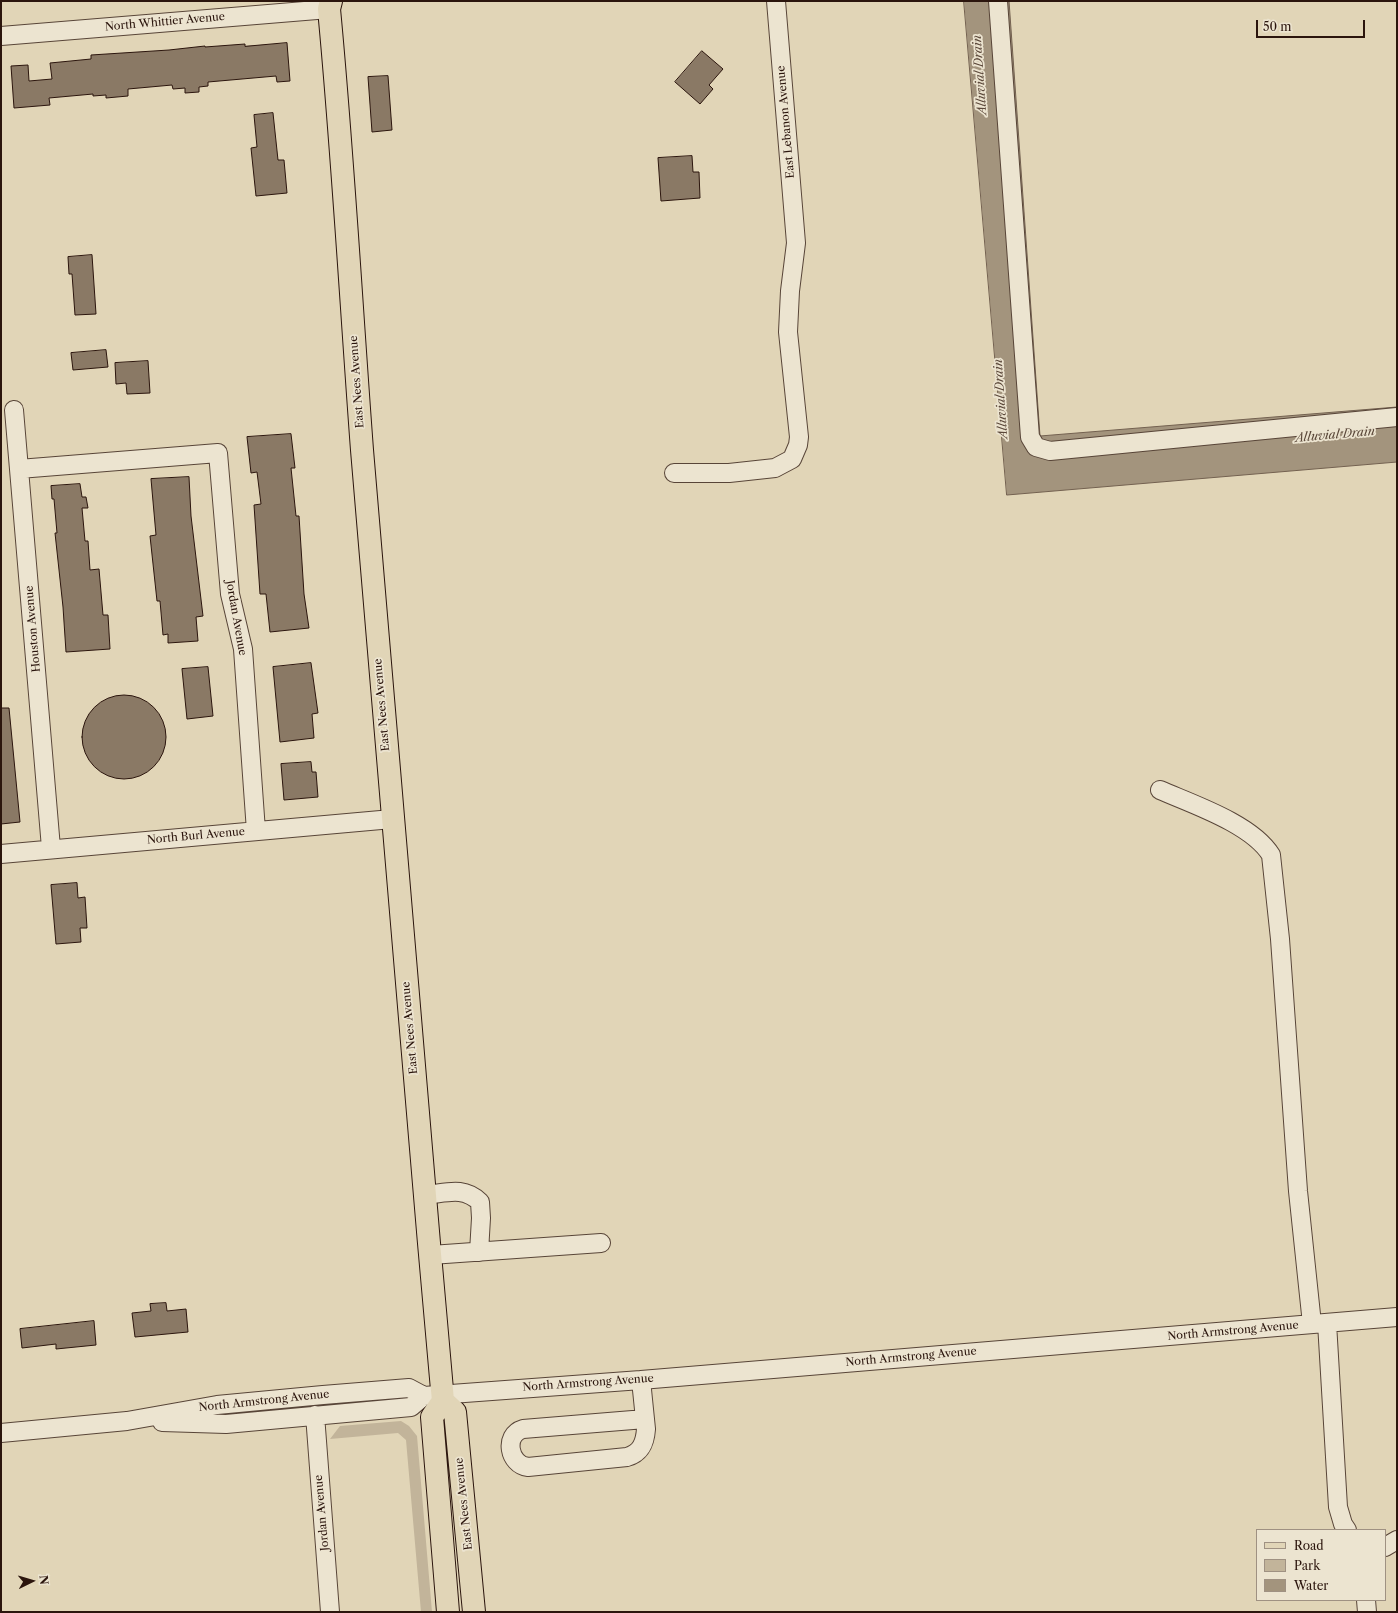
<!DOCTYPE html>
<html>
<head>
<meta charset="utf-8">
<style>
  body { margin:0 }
  #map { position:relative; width:1398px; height:1613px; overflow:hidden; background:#e1d5b7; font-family:"Libre Caslon Text",serif }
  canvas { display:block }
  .frame { position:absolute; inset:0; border:2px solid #2b150d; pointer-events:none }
  .legend { position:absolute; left:1256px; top:1529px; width:130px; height:72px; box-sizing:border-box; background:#ece4d0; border:1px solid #9f9182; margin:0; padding:5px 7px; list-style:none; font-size:12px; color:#2b150d }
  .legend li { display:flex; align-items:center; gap:8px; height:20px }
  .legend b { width:20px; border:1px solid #9f9182 }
  .north { position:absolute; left:12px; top:1561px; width:40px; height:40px; -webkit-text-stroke:3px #ece4d0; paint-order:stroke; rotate:85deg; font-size:11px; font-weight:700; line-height:16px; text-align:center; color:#2b150d }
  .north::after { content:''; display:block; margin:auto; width:14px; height:18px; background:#2b150d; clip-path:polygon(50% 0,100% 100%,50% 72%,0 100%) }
  .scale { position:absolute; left:1256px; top:20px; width:109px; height:18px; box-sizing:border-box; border:2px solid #2b150d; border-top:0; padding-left:5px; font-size:12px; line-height:14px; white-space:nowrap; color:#2b150d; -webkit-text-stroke:3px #ece4d0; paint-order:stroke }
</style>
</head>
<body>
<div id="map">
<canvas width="1398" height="1613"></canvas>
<div class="frame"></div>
<ul class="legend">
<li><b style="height:5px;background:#e1d5b7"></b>Road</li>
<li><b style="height:11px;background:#c2b49a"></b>Park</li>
<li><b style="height:11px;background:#a3947d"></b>Water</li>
</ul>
<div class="north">N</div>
<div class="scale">50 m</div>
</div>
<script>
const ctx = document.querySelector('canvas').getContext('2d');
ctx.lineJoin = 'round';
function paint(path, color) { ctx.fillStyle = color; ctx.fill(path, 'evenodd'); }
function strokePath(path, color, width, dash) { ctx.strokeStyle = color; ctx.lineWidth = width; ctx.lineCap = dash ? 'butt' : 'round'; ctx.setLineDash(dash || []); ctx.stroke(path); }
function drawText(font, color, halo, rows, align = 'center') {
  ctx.font = font + ' "Libre Caslon Text",serif'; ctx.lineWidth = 3.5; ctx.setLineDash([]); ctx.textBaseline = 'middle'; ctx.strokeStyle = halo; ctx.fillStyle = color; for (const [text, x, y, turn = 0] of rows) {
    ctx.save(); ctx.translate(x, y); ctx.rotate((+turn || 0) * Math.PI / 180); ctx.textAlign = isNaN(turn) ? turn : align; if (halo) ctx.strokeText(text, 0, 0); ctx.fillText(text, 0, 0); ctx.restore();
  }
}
paint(new Path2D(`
  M401,1421L409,1426L417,1436L432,1612H421L406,1440L398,1433L330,1439L340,1426Z`), '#c2b49a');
const water = new Path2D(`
  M964,1H1009L1040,436L1397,407V462L1007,495Z`);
paint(water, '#a3947d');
strokePath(water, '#736150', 1);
const building = new Path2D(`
  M287,43L290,81L277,82L276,76L208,82V86L199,87V92L185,93V88L173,89L172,85L128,89V96L106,98V95L93,96V94L49,98L50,105L14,108L11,66L28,65L29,81L52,79L50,63L91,59V55L169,50L205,46V47L245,44V46Z
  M702,51L723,69L709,85L713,89L700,104L675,82Z
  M388,76L392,130L372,132L368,77Z
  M273,113L278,160H284L287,193L256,196L251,148L257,147L254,115Z
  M692,156L693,172H699L700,198L661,201L658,158Z
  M92,255L96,314L75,315L72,274H69L68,257Z
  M106,350L108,367L73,370L71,353Z
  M148,361L150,393L127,394L126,383L116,384L115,363Z
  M291,434L295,468H291L296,516H299L304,594L309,628L270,632L266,594H260L254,505L261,504L257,472L251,473L247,437Z
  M189,477L191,516L203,616L196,617L198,641L168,643V634L163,635L160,601H157L150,536L156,535L151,479Z
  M80,484L82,497H86L88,508H82L85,541H88L90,570L99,569L103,615H108L110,649L66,652L63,607L55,533H57L54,499H52L51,486Z
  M311,663L318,713L312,714L314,738L280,742L273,667Z
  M208,667L213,716L187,719L182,669Z
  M82 737a42 42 0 1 1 84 0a42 42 0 1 1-84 0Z
  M1,708H9L20,822L1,824Z
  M311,762L312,772H316L318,797L284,800L281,764Z
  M77,883L78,898L85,897L87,928H80L81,942L56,944L51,885Z
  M166,1303L167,1311L186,1309L188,1332L135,1337L132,1313L151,1311L150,1304Z
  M94,1321L96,1345L56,1349V1344L22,1348L20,1329Z`);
paint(building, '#8a7965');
strokePath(building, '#2b150d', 1);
const minor = new Path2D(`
  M998,1L1030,437L1036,447L1050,451L1397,417
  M1,36L329,9
  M14,410L51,848
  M19,469L218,453L230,594L243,649L256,831
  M674,473H729L775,468L792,459L798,445L799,437L788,332L790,291L796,243L776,1
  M1160,790C1192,804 1252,824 1271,855L1280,939L1298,1191L1312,1324
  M1,854L392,819
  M426,1195C447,1193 463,1186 480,1202L481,1218L479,1252
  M431,1255L601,1243
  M1327,1323L1338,1507L1343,1524L1347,1530
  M641,1380L646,1429C645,1443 641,1453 627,1457L528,1467C509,1465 503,1435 523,1429L645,1419
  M315,1415L330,1612
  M162,1422L226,1424L411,1407L424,1396
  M1,1433L127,1421L217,1405L323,1395L409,1388L424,1396L641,1380L1397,1317
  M1385,1547L1397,1540
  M1366,1600L1367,1612`);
const major = new Path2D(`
  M331,1L329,9C343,156 351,303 362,450C386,767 415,1084 443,1401L432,1417L448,1612
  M443,1401L455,1412L474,1612`);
strokePath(minor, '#584538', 20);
strokePath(major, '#2b150d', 24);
strokePath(minor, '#ece4d0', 18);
strokePath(major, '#e1d5b7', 22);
drawText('11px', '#2b150d', '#ece4d0', [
  ["North Whittier Avenue",165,22,-5],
  ["East Lebanon Avenue",786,122,-95],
  ["East Nees Avenue",357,382,-94],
  ["Jordan Avenue",236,618,80],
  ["Houston Avenue",33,629,-95],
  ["East Nees Avenue",382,705,-95],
  ["North Burl Avenue",196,836,-5],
  ["East Nees Avenue",410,1028,-95],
  ["North Armstrong Avenue",1233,1331,-5],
  ["North Armstrong Avenue",911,1357,-5],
  ["North Armstrong Avenue",588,1383,-4],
  ["North Armstrong Avenue",264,1401,-6],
  ["East Nees Avenue",464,1504,-96],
  ["Jordan Avenue",322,1513,-95]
]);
drawText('italic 12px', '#5b483a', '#ece4d0', [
  ["Alluvial Drain",980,75,-94],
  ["Alluvial Drain",1001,399,-94],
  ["Alluvial Drain",1335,435,-5]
]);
</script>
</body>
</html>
